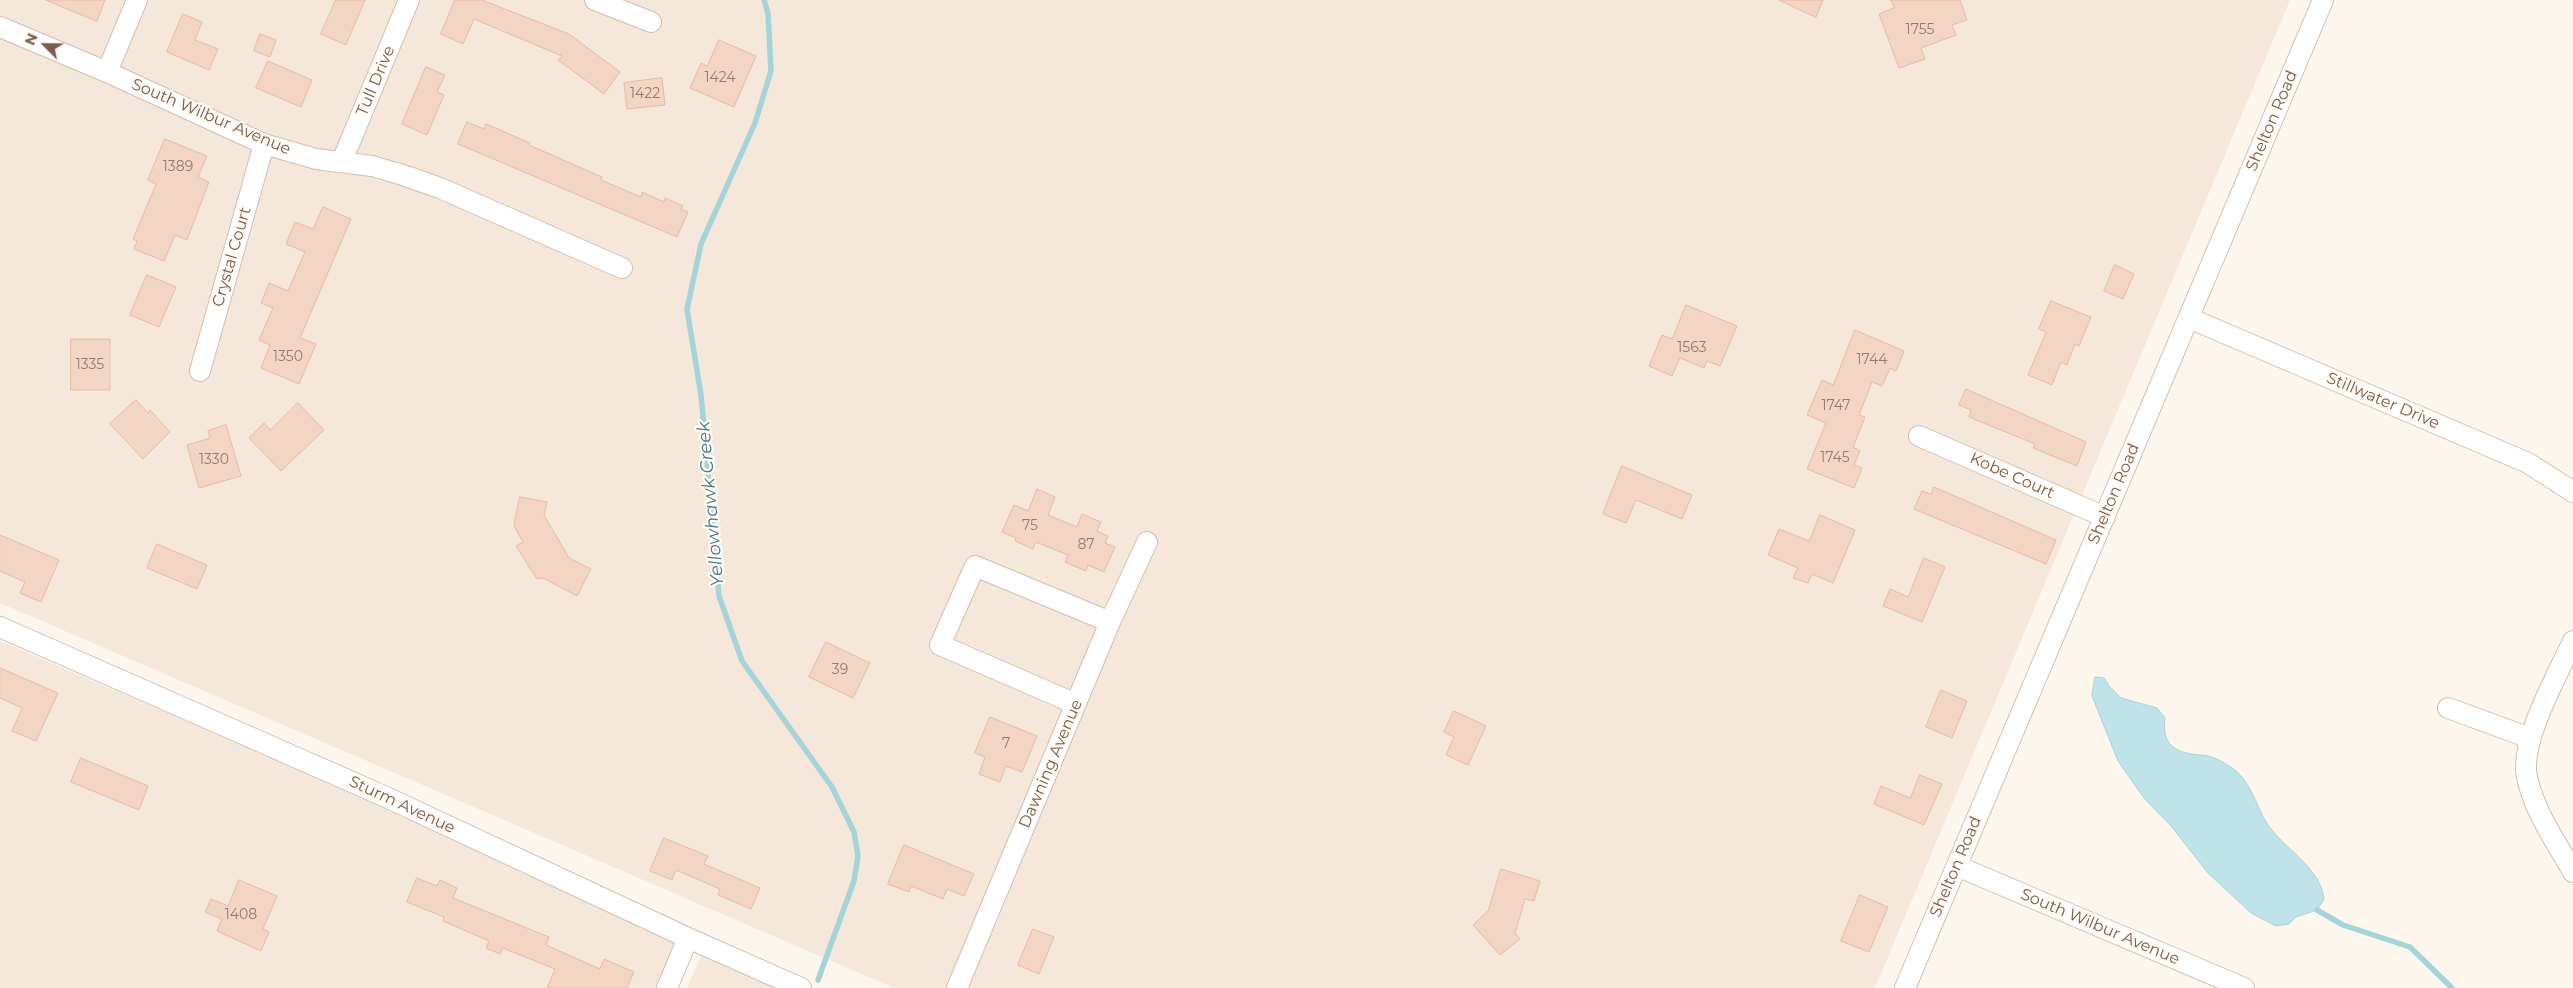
<!DOCTYPE html>
<html>
<head>
<meta charset="utf-8">
<style>
  body { margin:0 }
  #map { position:relative; width:2573px; height:988px; overflow:hidden; background:#fdf6ec; font-family:Montserrat,sans-serif }
  canvas { display:block }
  .north { position:absolute; left:20px; top:20px; width:50px; height:50px; -webkit-text-stroke:4px #fffaf3; paint-order:stroke; rotate:293deg; font-size:14px; font-weight:700; line-height:20px; text-align:center; color:#7a5c4d }
  .north::after { content:''; display:block; margin:auto; width:18px; height:22px; background:#7a5c4d; clip-path:polygon(50% 0,100% 100%,50% 72%,0 100%) }
</style>
</head>
<body>
<div id="map">
<canvas width="2573" height="988"></canvas>
<div class="north">N</div>
</div>
<script>
const ctx = document.querySelector('canvas').getContext('2d');
ctx.lineJoin = 'round';
function paint(path, color) { ctx.fillStyle = color; ctx.fill(path, 'evenodd'); }
function strokePath(path, color, width, dash) { ctx.strokeStyle = color; ctx.lineWidth = width; ctx.lineCap = dash ? 'butt' : 'round'; ctx.setLineDash(dash || []); ctx.stroke(path); }
function drawText(font, color, halo, rows, align = 'center') {
  ctx.font = font + ' Montserrat,sans-serif'; ctx.lineWidth = 4.5; ctx.setLineDash([]); ctx.textBaseline = 'middle'; ctx.strokeStyle = halo; ctx.fillStyle = color; for (const [text, x, y, turn = 0] of rows) {
    ctx.save(); ctx.translate(x, y); ctx.rotate((+turn || 0) * Math.PI / 180); ctx.textAlign = isNaN(turn) ? turn : align; if (halo) ctx.strokeText(text, 0, 0); ctx.fillText(text, 0, 0); ctx.restore();
  }
}
paint(new Path2D(`
  M0,0H2290L1875,988H894L0,603Z
  M0,641L682,934L659,988H0Z
  M701,956L776,988H687Z`), '#f5e8da');
const water = new Path2D(`
  M2095,677L2104,678L2109,686L2121,698L2157,708L2165,718C2164,728 2164,739 2172,746C2183,755 2195,754 2208,756C2217,758 2228,765 2235,770C2251,783 2256,805 2266,822C2283,849 2320,866 2324,899L2317,910L2296,917L2289,924L2276,926L2251,913L2208,873L2171,826L2144,798L2118,761L2092,696Z`);
paint(water, '#bfe3e8');
strokePath(water, '#a5d3da', 1);
strokePath(new Path2D(`
  M764,0L768,13L771,71L755,123L701,244L687,309L701,395L719,596L742,661L832,787L854,832L858,856L854,881L818,980
  M2317,910L2343,925L2410,947L2452,988`), '#a5d3da', 5.5);
const building = new Path2D(`
  M46,0H105L97,21Z
  M336,0H365L346,45L321,34Z
  M455,0H482L569,34L620,72L604,94L558,60L562,56L474,19L463,44L441,34Z
  M1779,0H1823L1816,17Z
  M1891,0H1960L1967,20L1952,25L1956,35L1921,48L1925,59L1899,68L1879,14L1894,8Z
  M183,14L202,22L195,40L218,49L209,70L167,52Z
  M260,34L276,40L270,57L254,51Z
  M719,40L756,56L734,107L690,88L701,63L707,66Z
  M268,61L312,80L301,107L256,88Z
  M426,67L445,75L437,92L444,95L427,135L402,124Z
  M662,78L665,105L627,109L624,83Z
  M467,122L484,129L486,124L530,143L529,145L602,177L601,180L641,197L642,192L664,202L665,198L683,206L681,209L688,212L677,237L458,144Z
  M165,139L207,156L198,177L209,182L187,240L175,235L164,261L134,249L137,241L133,239L156,184L148,180Z
  M323,207L351,219L300,338L316,344L299,384L261,368L270,345L259,340L273,308L261,303L269,283L288,291L305,252L286,244L295,222L313,229Z
  M2115,265L2134,274L2123,299L2104,291Z
  M147,275L176,287L159,327L130,315Z
  M2051,301L2091,317L2079,346L2075,344L2067,365L2061,362L2052,385L2028,375L2046,332L2039,329Z
  M1686,305L1737,326L1720,366L1707,361L1704,368L1680,358L1672,376L1649,366L1662,335L1672,339Z
  M1855,330L1904,351L1896,371L1890,368L1882,386L1872,382L1859,415L1865,417L1853,447L1860,451L1854,465L1862,468L1854,488L1807,469L1826,423L1807,415L1822,380L1833,385Z
  M71,339H110V390H71Z
  M1966,389L2086,442L2077,466L2033,448L2035,444L1969,417L1971,410L1959,405Z
  M136,400L148,413L150,410L170,432L143,459L110,424Z
  M298,403L324,430L281,471L249,438L264,423L270,430Z
  M226,425L241,476L199,488L187,445L210,438L208,431Z
  M1622,466L1692,495L1682,519L1636,500L1626,523L1603,514Z
  M1934,487L2056,540L2046,564L1914,509L1922,491L1931,494Z
  M1037,489L1055,497L1048,515L1077,527L1082,514L1101,522L1097,531L1108,536L1105,543L1115,547L1104,572L1088,565L1086,571L1065,562L1068,555L1036,542L1033,549L1015,541L1016,538L1002,532L1014,505L1028,511Z
  M520,497L547,502L544,515L569,558L591,569L577,596L543,578L537,579L516,546L523,542L514,526Z
  M1820,515L1855,530L1833,583L1812,574L1808,583L1793,578L1798,568L1768,555L1779,529L1809,541Z
  M0,535L59,560L41,602L20,593L25,582L0,571Z
  M157,544L207,565L197,589L147,568Z
  M1924,558L1945,567L1922,622L1883,606L1890,589L1908,597Z
  M826,642L870,663L853,698L809,677Z
  M0,668L58,693L36,741L12,731L22,708L0,698Z
  M1941,690L1967,701L1952,738L1926,727Z
  M1454,711L1486,726L1468,765L1446,755L1454,737L1444,732Z
  M990,717L1037,736L1022,772L1006,766L1000,782L979,774L985,757L975,753Z
  M81,758L148,786L139,810L71,782Z
  M1920,775L1942,784L1924,825L1874,804L1881,786L1910,798Z
  M664,838L708,856L704,864L760,888L751,909L718,895L720,889L676,870L672,880L650,871Z
  M904,845L974,874L964,896L947,889L943,899L911,886L909,892L888,884Z
  M1501,869L1540,881L1534,901L1525,899L1515,933L1520,939L1500,955L1473,925L1488,911Z
  M417,878L437,886L440,880L457,888L453,898L549,937L546,945L600,969L604,959L634,972L627,988H547L555,969L503,948L500,954L486,948L489,941L443,921L444,917L407,902Z
  M239,880L277,896L263,929L269,932L261,951L217,931L222,919L205,912L211,899L228,906Z
  M1860,895L1888,907L1869,952L1841,941Z
  M1033,929L1054,937L1039,974L1018,965Z`);
paint(building, '#f3d5c3');
strokePath(building, '#e6bba3', 1);
const minor = new Path2D(`
  M595,0L651,22
  M0,27L107,72L264,144L316,159L372,166L403,175L440,188L622,268
  M107,72L137,0
  M342,161L409,0
  M2189,318L2528,463L2573,492
  M200,371L264,144
  M1919,436L2105,517
  M0,627L386,797L688,938L801,988
  M2573,641C2558,674 2519,742 2527,777C2534,811 2556,842 2573,872
  M1076,704L940,645L975,566L1110,622
  M2448,708L2530,738
  M1957,866L2244,988
  M667,988L688,938
  M957,988L1110,622L1147,542
  M1905,988L2323,0`);
strokePath(minor, '#d1beb0', 22);
strokePath(minor, '#fff', 20);
drawText('14px', '#987a6a', null, [
  ["1755",1920,30],
  ["1424",720,78],
  ["1422",645,94],
  ["1389",178,167],
  ["1563",1692,348],
  ["1350",288,357],
  ["1744",1872,360],
  ["1335",90,365],
  ["1747",1836,406],
  ["1745",1835,458],
  ["1330",214,460],
  ["75",1030,526],
  ["87",1086,545],
  ["39",840,670],
  ["7",1006,744],
  ["1408",241,915]
]);
drawText('16px', '#7a5c4d', '#fffaf3', [
  ["Tull Drive",376,81,-67],
  ["South Wilbur Avenue",211,117,23],
  ["Shelton Road",2272,121,-67],
  ["Crystal Court",232,257,-74],
  ["Stillwater Drive",2383,401,23],
  ["Kobe Court",2012,476,24],
  ["Shelton Road",2114,494,-67],
  ["Dawning Avenue",1051,764,-67],
  ["Sturm Avenue",402,805,25],
  ["Shelton Road",1956,867,-67],
  ["South Wilbur Avenue",2100,927,23]
]);
drawText('italic 18px', '#437c86', '#fffaf3', [
  ["Yellowhawk Creek",711,504,-95]
]);
</script>
</body>
</html>
